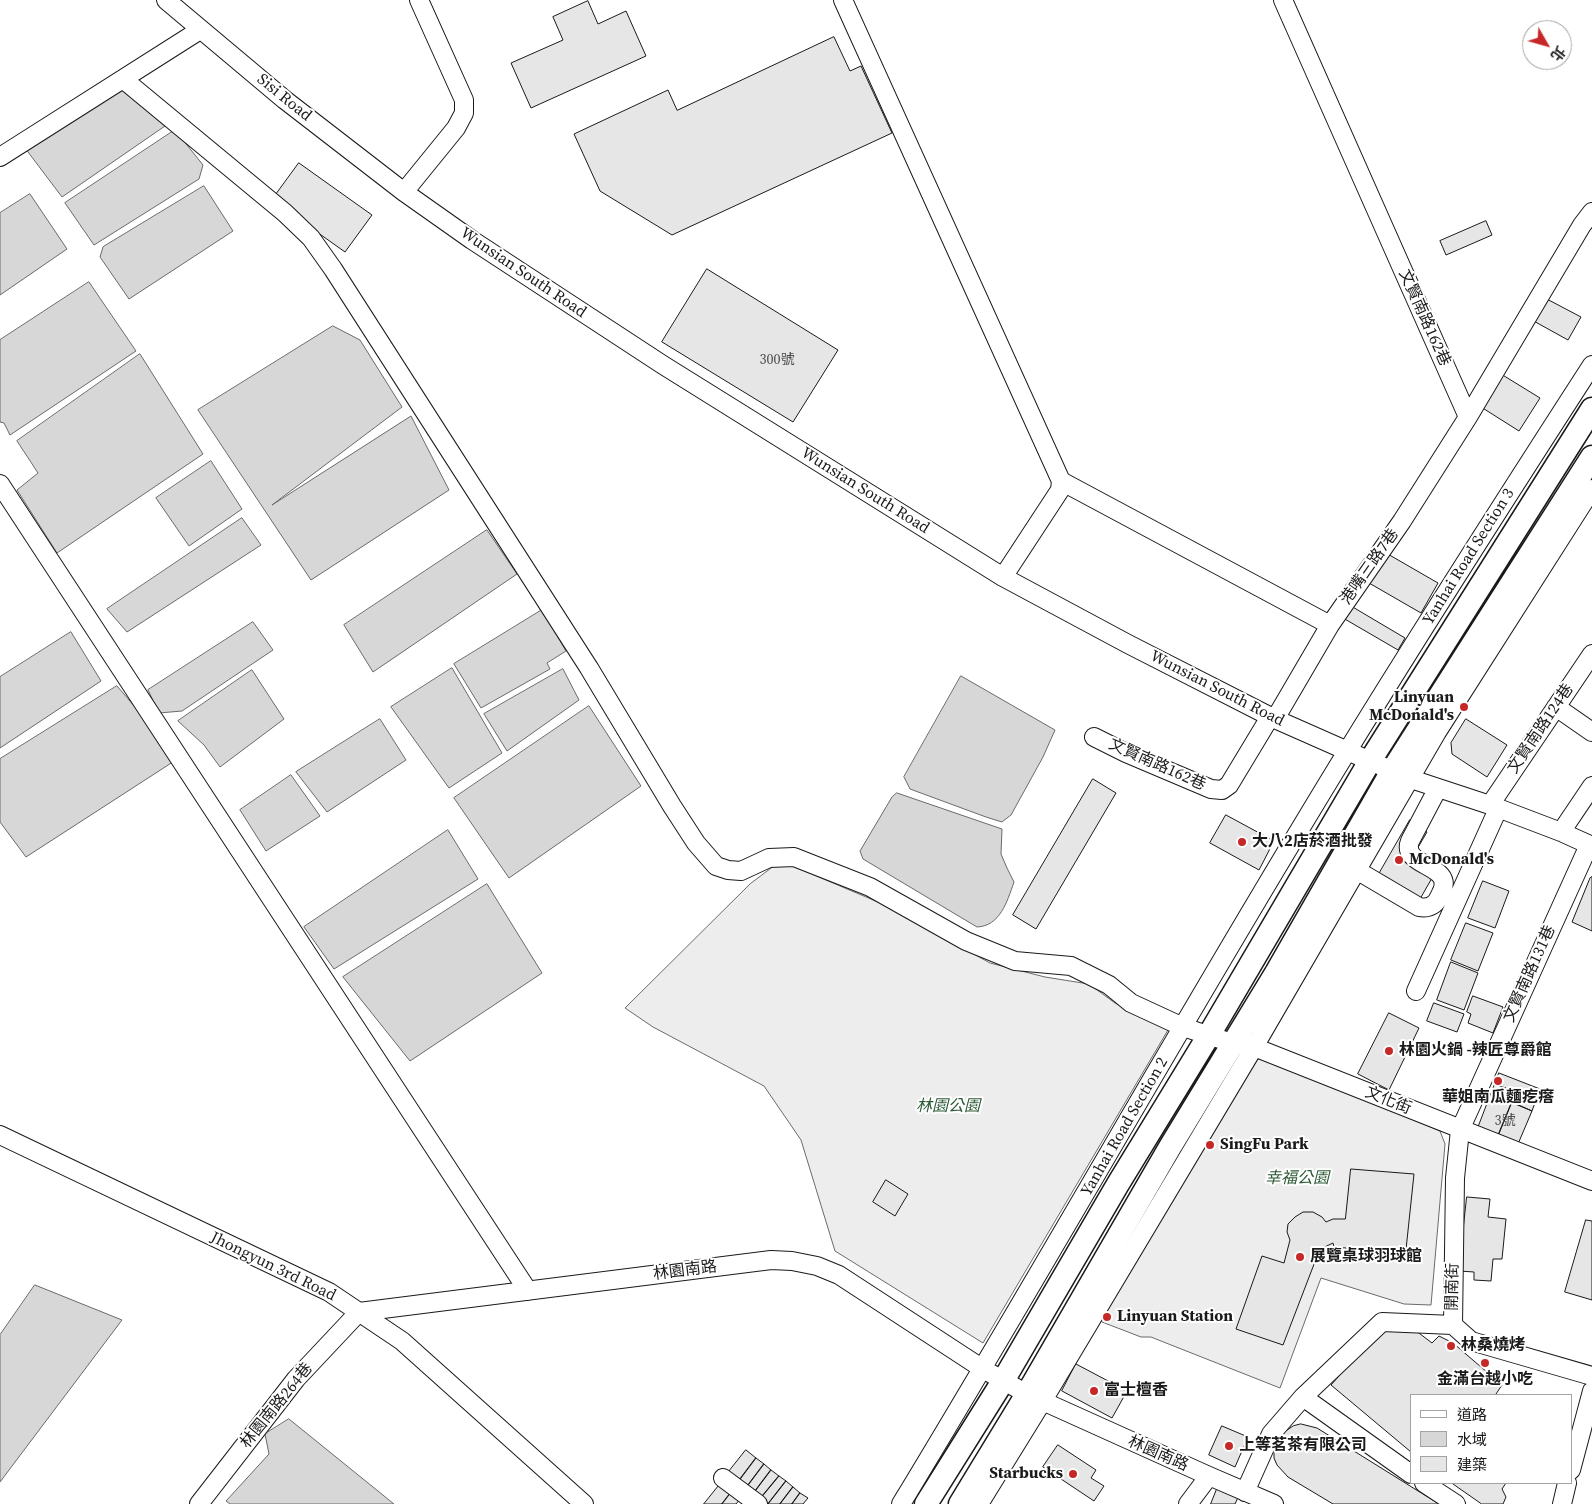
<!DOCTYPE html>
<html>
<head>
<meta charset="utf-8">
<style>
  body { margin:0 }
  #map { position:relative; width:1592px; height:1504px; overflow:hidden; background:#fff; font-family:"Source Serif 4","Noto Sans TC",serif }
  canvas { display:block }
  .legend { position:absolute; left:1410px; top:1394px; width:162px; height:90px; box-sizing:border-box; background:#fff; border:1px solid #a3a3a3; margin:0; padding:6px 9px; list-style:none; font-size:15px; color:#1a1a1a }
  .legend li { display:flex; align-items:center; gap:10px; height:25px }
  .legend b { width:25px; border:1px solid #a3a3a3 }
  .north { position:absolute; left:1522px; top:20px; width:50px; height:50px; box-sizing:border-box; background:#fff; border:1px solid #a3a3a3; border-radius:50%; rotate:128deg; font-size:14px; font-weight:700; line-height:20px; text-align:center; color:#1a1a1a }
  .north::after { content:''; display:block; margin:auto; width:18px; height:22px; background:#c62828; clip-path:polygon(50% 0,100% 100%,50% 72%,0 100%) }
</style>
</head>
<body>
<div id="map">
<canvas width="1592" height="1504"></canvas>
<ul class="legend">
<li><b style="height:6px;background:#fff"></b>道路</li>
<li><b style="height:14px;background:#d7d7d7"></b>水域</li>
<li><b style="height:14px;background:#e6e6e6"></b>建築</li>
</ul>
<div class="north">北</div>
</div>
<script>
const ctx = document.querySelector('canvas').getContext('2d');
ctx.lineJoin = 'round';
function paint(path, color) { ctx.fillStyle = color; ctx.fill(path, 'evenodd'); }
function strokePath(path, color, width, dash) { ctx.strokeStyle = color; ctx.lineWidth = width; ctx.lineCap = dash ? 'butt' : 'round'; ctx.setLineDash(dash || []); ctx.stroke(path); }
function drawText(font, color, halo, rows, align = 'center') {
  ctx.font = font + ' "Source Serif 4","Noto Sans TC",serif'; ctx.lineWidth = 4; ctx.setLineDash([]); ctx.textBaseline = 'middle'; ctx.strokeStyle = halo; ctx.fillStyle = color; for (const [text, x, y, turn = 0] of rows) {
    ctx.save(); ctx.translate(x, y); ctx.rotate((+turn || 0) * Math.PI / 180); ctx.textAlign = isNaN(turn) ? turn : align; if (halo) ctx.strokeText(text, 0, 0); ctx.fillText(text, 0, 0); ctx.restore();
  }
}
const built = new Path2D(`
  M781,861L885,905L990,963L1045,977L1089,984L1115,1003L1168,1030L983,1343L835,1251L801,1140L764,1086L653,1027L625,1008L750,884Z
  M1263,1058L1271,1060L1440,1131L1445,1144L1431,1305L1404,1304L1321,1278L1280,1388L1161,1341L1151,1337H1141L1102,1322L1100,1319L1256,1060Z`);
paint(built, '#ededed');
strokePath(built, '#6a6a6a', 1);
const water = new Path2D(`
  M118,87L165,126L62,197L25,148Z
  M175,130L203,165L199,179L94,245L65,203Z
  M204,186L233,231L129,299L100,257L103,247Z
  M30,194L67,249L0,295V213Z
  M89,282L136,351L10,435L4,423L0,422V340Z
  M333,326L360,340L402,407L272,505L411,416L449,490L311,580L198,410Z
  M140,354L203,454L57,553L17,490L38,473L17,441Z
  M211,461L242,509L189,546L156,498Z
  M242,518L261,545L127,632L107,609Z
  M487,530L517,574L373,672L344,625Z
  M542,610L566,651L547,663L550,669L481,708L454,664Z
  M253,622L273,650L182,711L159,713L148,690Z
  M71,632L101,681L0,748V677Z
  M452,668L502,753L449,788L391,707Z
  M563,669L579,700L507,751L484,714Z
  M252,670L284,719L220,767L204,745L178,721Z
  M961,676L1055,730L1043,757L1011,815L1002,822L986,817L910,789L904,777Z
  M117,686L179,758L26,857L0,822V759Z
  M589,706L641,786L509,878L454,798Z
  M380,719L406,760L327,812L296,772Z
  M291,775L320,816L266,851L240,810Z
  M897,793L1002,829L1001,854L1007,868L1014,882C1007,902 1000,926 977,927L863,859L860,851L892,797Z
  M448,830L478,879L334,969L304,927Z
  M487,884L542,973L410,1061L343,977Z
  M35,1285L122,1320L0,1482V1335Z
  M289,1419L394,1504H230L226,1501L269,1454L265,1434Z`);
paint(water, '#d7d7d7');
strokePath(water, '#6a6a6a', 1);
const building = new Path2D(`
  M588,1L598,24L626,11L646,56L531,108L511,63L563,40L553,17Z
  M834,37L850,71L861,66L892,133L672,235L600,191L574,134L668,90L677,110Z
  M299,163L372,215L345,252L272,200Z
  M1486,221L1492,235L1446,255L1440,241Z
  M707,269L838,350L793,422L662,342Z
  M1543,297L1581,317L1568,340L1530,319Z
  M1501,374L1540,398L1519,431L1481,407Z
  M1386,553L1438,583L1421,613L1369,583Z
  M1351,606L1405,638L1398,650L1343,618Z
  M1466,719L1507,745L1487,777L1452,754L1451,743Z
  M1093,779L1116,793L1036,929L1013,915Z
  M1226,815L1274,841L1259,870L1210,843Z
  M1410,820L1427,832L1409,863L1432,878L1420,899L1379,874Z
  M1592,877V931L1572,922L1590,878Z
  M1483,881L1509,891L1495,928L1468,918Z
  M1466,923L1493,933L1478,971L1451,960Z
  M1451,962L1478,973L1464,1010L1437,1000Z
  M1473,996L1503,1007L1493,1033L1468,1023L1471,1014L1467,1012Z
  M1434,1003L1464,1014L1457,1032L1427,1021Z
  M1389,1013L1419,1028L1389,1090L1358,1074Z
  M1499,1073L1540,1089L1536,1100L1495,1084Z
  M1495,1084L1536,1100L1532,1111L1491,1094Z
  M1491,1094L1512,1102L1498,1136L1478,1128Z
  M1512,1102L1532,1111L1518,1144L1498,1136Z
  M1351,1169L1414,1174L1405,1259L1345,1252L1346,1248L1334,1247L1333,1243L1314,1252L1316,1259L1283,1345L1236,1329L1262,1256L1284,1263L1290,1240L1287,1232L1288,1224L1295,1217L1303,1212H1313L1322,1217L1326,1222L1333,1219H1345Z
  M886,1180L908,1194L895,1216L873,1202Z
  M1467,1197L1490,1199L1488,1217L1506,1219L1502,1259H1493L1491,1281L1474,1280V1272L1459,1271Z
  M1586,1220L1592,1221V1300L1565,1292Z
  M1401,1326L1415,1330L1432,1343L1439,1336L1453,1343L1502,1385L1496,1394L1497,1395H1411V1452L1331,1385L1377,1333Z
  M1076,1364L1127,1391L1112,1418L1062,1391Z
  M1301,1424L1317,1428L1439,1504H1333L1288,1477L1277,1465L1274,1458V1449L1280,1435L1293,1426Z
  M1222,1426L1248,1437L1235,1467L1209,1455Z
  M1058,1445L1096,1470L1091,1478L1104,1486L1094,1501L1043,1467Z
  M746,1450L756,1458L738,1482L727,1474Z
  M756,1458L764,1464L746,1488L738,1482Z
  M764,1464L771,1470L753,1494L746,1488Z
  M771,1470L779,1476L760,1499L753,1494Z
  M779,1476L786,1481L768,1504H766L760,1499Z
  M786,1481L793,1487L780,1504H768Z
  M721,1483L732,1491L722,1504H704Z
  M1452,1483H1506L1502,1489L1506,1497L1503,1504H1482Z
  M1219,1484L1240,1493L1235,1504H1211Z
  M793,1487L800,1493L792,1504H780Z
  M732,1491L741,1498L736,1504H722Z
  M800,1493L808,1498L803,1504H792Z`);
paint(building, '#e6e6e6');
strokePath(building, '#1a1a1a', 1);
const minor = new Path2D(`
  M166,0L285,100L404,192L472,240L663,365L1003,577L1128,644L1275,719L1411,779L1490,805L1561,832L1592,846
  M843,0L1061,481L1060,490L1003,577
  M1283,0L1468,417
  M123,79L285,213L311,238L333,269L589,668L672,806L696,843L716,866L728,870L741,871L769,858L794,857L870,887L966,941L1015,961L1071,966L1109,985L1131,1003L1183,1027L1232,1043L1254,1047L1592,1181
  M0,157L200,30
  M404,192L456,128L464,113V100L419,0
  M1061,481L1330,625
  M0,484L528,1291
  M1556,707L1592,732
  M1275,719L1330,625L1402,521L1468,417L1582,225L1592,212
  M1094,737L1126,753L1211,789L1222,790L1229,785L1270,717
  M1490,805L1592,654
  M1561,832L1592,786
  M1589,845L1460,1130L1455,1178L1453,1325L1471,1341L1592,1376
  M1358,871L1419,907C1424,908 1429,908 1434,904C1438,901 1440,895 1442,891C1454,864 1400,867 1410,841L1438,788
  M1416,991L1498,809
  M0,1135L329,1292L402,1341L584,1504
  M1303,1397L1411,1474
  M1571,1470L1592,1391
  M723,1478L758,1504
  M1424,1483L1456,1504
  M1245,1492L1271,1434L1303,1397L1382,1322L1453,1325
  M199,1504L296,1379L359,1312L771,1260L792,1261L817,1266L839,1275L983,1369L1027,1394L1209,1476L1274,1504
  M901,1504C1053,1254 1195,999 1348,750C1428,620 1510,492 1592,365
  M979,1504L1042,1402L1254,1047L1437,732L1592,489
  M1188,1504L1209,1476
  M1562,1504L1567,1483`);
const major = new Path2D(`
  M926,1504L1003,1381L1118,1184L1209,1035L1370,761L1592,409
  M960,1504L1027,1394L1170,1147L1276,973L1392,771L1592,457`);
strokePath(minor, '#1a1a1a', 20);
strokePath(major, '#1a1a1a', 25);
strokePath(minor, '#fff', 18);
strokePath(major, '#fff', 22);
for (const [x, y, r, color] of [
  [1464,707,5,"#c62828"],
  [1242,842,5,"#c62828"],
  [1399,860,5,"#c62828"],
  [1389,1051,5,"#c62828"],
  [1498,1081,5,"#c62828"],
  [1210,1145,5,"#c62828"],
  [1300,1257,5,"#c62828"],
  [1107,1317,5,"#c62828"],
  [1451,1346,5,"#c62828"],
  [1485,1363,5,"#c62828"],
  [1094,1391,5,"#c62828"],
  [1229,1446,5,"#c62828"],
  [1073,1474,5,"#c62828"]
]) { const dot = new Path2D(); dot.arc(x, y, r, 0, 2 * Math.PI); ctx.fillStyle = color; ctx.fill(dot); strokePath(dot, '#fff', 2); }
drawText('14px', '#4d4d4d', null, [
  ["300號",777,360],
  ["3號",1505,1121]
]);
drawText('16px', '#1a1a1a', '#fff', [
  ["Sisi Road",284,98,39],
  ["Wunsian South Road",523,273,34],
  ["文賢南路162巷",1424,318,66],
  ["Wunsian South Road",865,491,32],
  ["Yanhai Road Section 3",1469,557,-58],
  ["港嘴三路7巷",1370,567,-55],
  ["Wunsian South Road",1217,689,27],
  ["文賢南路124巷",1541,729,-56],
  ["文賢南路162巷",1157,765,24],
  ["文賢南路131巷",1530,974,-66],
  ["文化街",1388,1101,22],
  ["Yanhai Road Section 2",1125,1127,-60],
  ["Jhongyun 3rd Road",273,1267,26],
  ["林園南路",685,1271,-7],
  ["開南街",1453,1287,-89],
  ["林園南路264巷",277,1406,-51],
  ["林園南路",1158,1454,24]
]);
drawText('bold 16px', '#1a1a1a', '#fff', [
  ["Linyuan",1454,698,"right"],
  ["McDonald's",1454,716,"right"],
  ["大八2店菸酒批發",1252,842],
  ["McDonald's",1409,860],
  ["林園火鍋 -辣匠尊爵館",1399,1051],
  ["華姐南瓜麵疙瘩",1498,1098,"center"],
  ["SingFu Park",1220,1145],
  ["展覽桌球羽球館",1310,1257],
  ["Linyuan Station",1117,1317],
  ["林桑燒烤",1461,1346],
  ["金滿台越小吃",1485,1380,"center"],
  ["富士檀香",1104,1391],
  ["上等茗茶有限公司",1239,1446],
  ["Starbucks",1063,1474,"right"]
], 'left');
drawText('italic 16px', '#2b5a34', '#fff', [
  ["林園公園",948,1107],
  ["幸福公園",1297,1179]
]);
</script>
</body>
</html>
